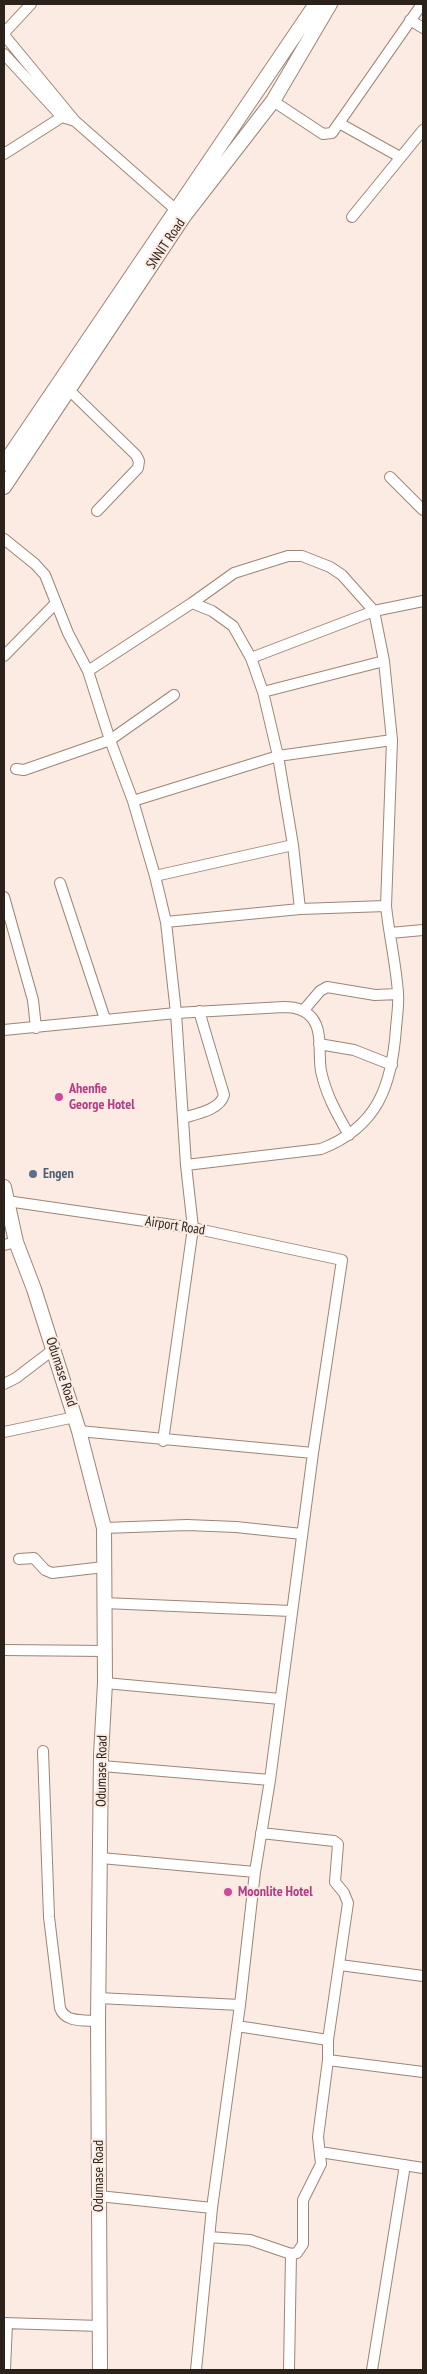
<!DOCTYPE html>
<html>
<head>
<meta charset="utf-8">
<style>
  body { margin:0 }
  #map { position:relative; width:427px; height:2374px; overflow:hidden; background:#fbebe2; font-family:"PT Sans Narrow",sans-serif }
  canvas { display:block }
  .frame { position:absolute; inset:0; border:5px solid #2b221c; pointer-events:none }
</style>
</head>
<body>
<div id="map">
<canvas width="427" height="2374"></canvas>
<div class="frame"></div>
</div>
<script>
const ctx = document.querySelector('canvas').getContext('2d');
ctx.lineJoin = 'round';
function strokePath(path, color, width, dash) { ctx.strokeStyle = color; ctx.lineWidth = width; ctx.lineCap = dash ? 'butt' : 'round'; ctx.setLineDash(dash || []); ctx.stroke(path); }
function drawText(font, color, halo, rows, align = 'center') {
  ctx.font = font + ' "PT Sans Narrow",sans-serif'; ctx.lineWidth = 4; ctx.setLineDash([]); ctx.textBaseline = 'middle'; ctx.strokeStyle = halo; ctx.fillStyle = color; for (const [text, x, y, turn = 0] of rows) {
    ctx.save(); ctx.translate(x, y); ctx.rotate((+turn || 0) * Math.PI / 180); ctx.textAlign = isNaN(turn) ? turn : align; if (halo) ctx.strokeText(text, 0, 0); ctx.fillText(text, 0, 0); ctx.restore();
  }
}
const street = new Path2D(`
  M410,20L423,28
  M4,33L31,4
  M4,35L75,121L175,209
  M4,54L62,117L75,121
  M273,101L323,134L332,133L422,4
  M339,123L400,157
  M4,154L62,117L66,112
  M352,217L423,130
  M69,390L136,455L139,461L138,468L97,511
  M390,477L423,510
  M4,539L35,564L45,575L68,633L88,671L110,740L133,801L155,876L166,922L176,1013L4,1030
  M192,603L234,573L288,556H302L330,567L342,575L374,611L384,661L392,740L386,906
  M4,656L56,603
  M251,658L374,611L423,601
  M88,671L192,603L212,611L233,626L251,658L263,692L278,756L293,845L300,909
  M263,692L384,661
  M16,769L24,770L110,740L174,695
  M133,801L278,756L392,740
  M155,876L293,845
  M60,883L105,1019
  M4,897L33,1000L36,1028
  M166,922L300,909L386,906C389,935 396,964 398,993C399,1004 397,1016 396,1028C392,1085 378,1127 321,1149L186,1165
  M390,933L423,930
  M303,1011L320,991L327,987L375,995L398,994
  M319,1044L354,1050L392,1065
  M183,1118C196,1114 220,1110 224,1095L199,1011
  M7,1201L193,1228L342,1260L313,1453L270,1780L255,1872L240,2005L212,2208L99,2196
  M4,1245L16,1242
  M4,1384L16,1378L54,1349
  M79,1431L313,1453
  M4,1432L75,1417
  M163,1441L193,1228L186,1165L176,1013L284,1007C294,1007 305,1009 312,1018C323,1031 318,1055 321,1071C326,1095 337,1114 349,1135
  M104,1528L187,1525L236,1527L302,1534
  M19,1559L34,1558L45,1570L52,1573L104,1567
  M104,1603L291,1611
  M4,1650L105,1651
  M105,1683L280,1699
  M43,1751L49,1917L60,2008C65,2023 84,2020 98,2021
  M102,1766L270,1780
  M261,1833L334,1841L338,1844L335,1882L344,1893L348,1903L328,2040
  M101,1858L255,1872
  M340,1965L423,1976
  M98,1998L240,2005
  M328,2060L423,2072
  M320,2152L423,2168
  M209,2237L250,2240L291,2254L297,2253L303,2244V2200L321,2164L318,2137L328,2060V2040L237,2026
  M4,2323L100,2326
  M5,2370L7,2323
  M196,2370L212,2208
  M289,2370L291,2254
  M372,2370L405,2165`);
const secondary = new Path2D(`
  M4,464L316,4
  M4,487L184,216L273,101L330,4
  M4,1187L16,1242L34,1289L79,1431L104,1528L105,1683L101,1755L98,2021L100,2370`);
strokePath(street, '#9d8577', 12);
strokePath(secondary, '#9d8577', 16);
strokePath(street, '#fff', 10);
strokePath(secondary, '#fff', 14);
for (const [x, y, r, color] of [
  [59,1097,5,"#d1479c"],
  [33,1174,5,"#5c6f8a"],
  [228,1892,5,"#d1479c"]
]) { const dot = new Path2D(); dot.arc(x, y, r, 0, 2 * Math.PI); ctx.fillStyle = color; ctx.fill(dot); strokePath(dot, '#fbebe2', 2); }
drawText('14px', '#2b221c', '#fbebe2', [
  ["SNNIT Road",166,244,-56],
  ["Airport Road",175,1226,9],
  ["Odumase Road",61,1372,72],
  ["Odumase Road",102,1771,-89],
  ["Odumase Road",99,2176,-90]
]);
drawText('bold 14px', '#b23c85', '#fbebe2', [
  ["Ahenfie",69,1089],
  ["George Hotel",69,1105],
  ["Moonlite Hotel",238,1892]
], 'left');
drawText('bold 14px', '#4e5e75', '#fbebe2', [
  ["Engen",43,1174]
], 'left');
</script>
</body>
</html>
